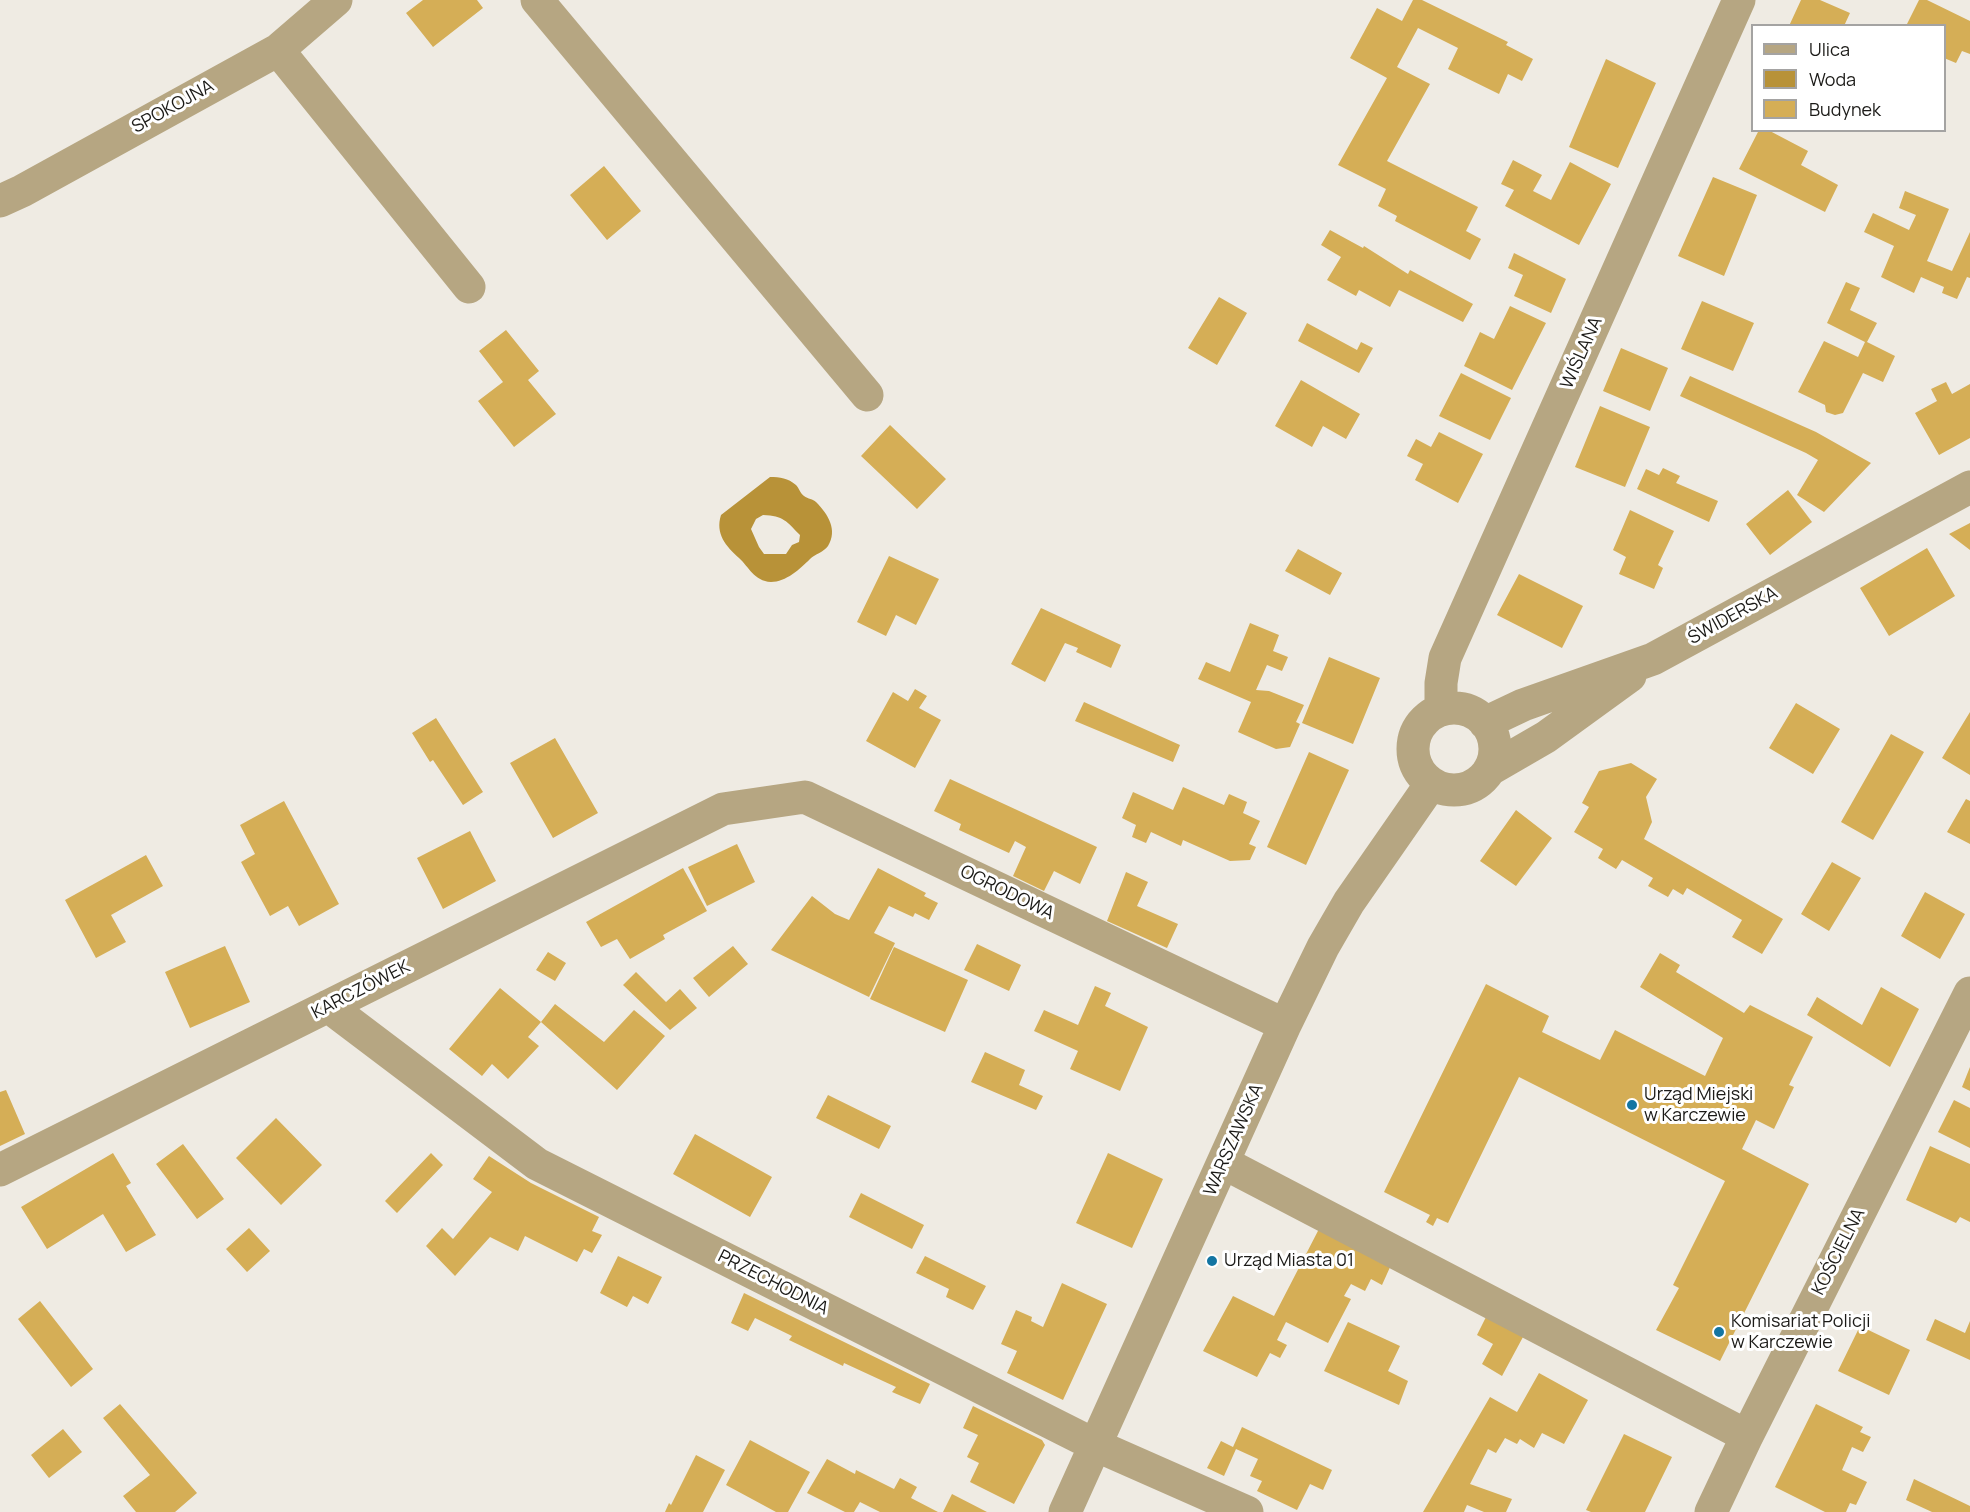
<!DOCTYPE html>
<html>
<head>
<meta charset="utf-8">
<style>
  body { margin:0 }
  #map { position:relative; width:1970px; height:1512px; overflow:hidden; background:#efebe3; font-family:Manrope,sans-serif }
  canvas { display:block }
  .legend { position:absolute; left:1751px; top:24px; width:195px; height:108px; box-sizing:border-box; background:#fff; border:2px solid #a4a3a2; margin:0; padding:8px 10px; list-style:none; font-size:18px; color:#1b1a17 }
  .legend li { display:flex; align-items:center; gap:12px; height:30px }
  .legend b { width:30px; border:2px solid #a4a3a2 }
</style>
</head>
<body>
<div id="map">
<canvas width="1970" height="1512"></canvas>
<ul class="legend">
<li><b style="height:8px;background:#b6a682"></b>Ulica</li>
<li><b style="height:16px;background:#b89238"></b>Woda</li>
<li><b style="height:16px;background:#d5ae56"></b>Budynek</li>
</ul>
</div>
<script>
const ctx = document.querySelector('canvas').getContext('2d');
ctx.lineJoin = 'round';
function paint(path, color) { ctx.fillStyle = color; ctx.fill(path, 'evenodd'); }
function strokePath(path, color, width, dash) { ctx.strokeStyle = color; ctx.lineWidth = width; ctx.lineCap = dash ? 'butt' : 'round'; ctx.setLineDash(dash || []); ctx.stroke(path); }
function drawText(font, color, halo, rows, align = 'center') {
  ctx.font = font + ' Manrope,sans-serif'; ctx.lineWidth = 6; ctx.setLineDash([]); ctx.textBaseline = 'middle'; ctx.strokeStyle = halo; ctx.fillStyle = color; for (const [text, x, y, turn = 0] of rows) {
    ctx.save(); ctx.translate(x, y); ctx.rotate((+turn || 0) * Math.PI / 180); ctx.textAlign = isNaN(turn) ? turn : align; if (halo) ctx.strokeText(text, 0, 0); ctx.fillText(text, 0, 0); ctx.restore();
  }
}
paint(new Path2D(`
  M770,477C780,477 788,478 796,485C799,488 800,493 804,496C808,499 813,499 816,502C828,514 838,530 828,546C824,552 815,554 810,559C800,569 786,582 771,582C754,581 749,567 739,558C726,546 715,534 721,515ZM763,515C784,516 786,521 800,535L799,542L792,545L786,554H764L759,547L751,529L756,519Z`), '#b89238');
paint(new Path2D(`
  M423,0H477L483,8L433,47L406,13Z
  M1413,0H1422L1508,42L1506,45L1533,59L1522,81L1508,74L1499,94L1448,69L1458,48L1418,28L1397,67L1430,84L1387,161L1478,207L1466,231L1481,239L1470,260L1395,221L1397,216L1378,206L1386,189L1338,165L1387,78L1350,58L1377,8L1402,21Z
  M1801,0H1820L1850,13L1844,26H1789Z
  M1919,0H1927L1970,21V54L1962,51L1956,63L1944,58V26L1907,24Z
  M1606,59L1656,83L1618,168L1569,147Z
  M1759,130H1768L1808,151L1801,165L1838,185L1825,212L1739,169Z
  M1513,160L1542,175L1533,191L1551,200L1570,162L1611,184L1579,245L1505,206L1514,190L1501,184Z
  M604,166L641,211L607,240L570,195Z
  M1713,177L1757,195L1724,276L1678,256Z
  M1905,191L1949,209L1927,261L1952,271L1970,232V278L1967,277L1957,299L1942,293L1944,287L1921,277L1914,293L1881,277L1894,246L1864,232L1873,213L1909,230L1916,215L1899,208Z
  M1330,230L1363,248L1364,246L1408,274L1410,270L1473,304L1463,322L1399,290L1390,307L1359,290L1356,296L1327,280L1341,257L1321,245Z
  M1514,253L1566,279L1551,313L1514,296L1523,275L1508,268Z
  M1846,282L1860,288L1850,310L1877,323L1867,342L1895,356L1883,382L1863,373L1843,413L1835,415L1826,412L1825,405L1798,392L1824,341L1858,357L1865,342L1827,323Z
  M1219,297L1247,313L1217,365L1188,348Z
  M1702,301L1754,323L1733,371L1681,349Z
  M1510,306L1546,323L1512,390L1464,366L1480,332L1494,339Z
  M1307,323L1357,350L1361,342L1373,348L1359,373L1298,341Z
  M506,330L539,371L528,380L556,414L514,447L478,401L503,382L479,351Z
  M1621,348L1668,368L1650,411L1603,391Z
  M1461,373L1511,398L1490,440L1439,416Z
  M1690,376L1816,432L1871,463L1824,512L1797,495L1818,460L1806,453L1680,396Z
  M1301,380L1360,414L1346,439L1323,426L1312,447L1275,426Z
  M1946,382L1952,394L1970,384V438L1939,455L1915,413L1937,401L1931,389Z
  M1600,406L1650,427L1625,487L1575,467Z
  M890,425L946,479L917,509L861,456Z
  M1439,432L1483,454L1458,503L1415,480L1423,464L1407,456L1416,439L1431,447Z
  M1663,468L1680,476L1676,483L1718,501L1709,522L1637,489L1646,469L1659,475Z
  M1788,490L1812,522L1770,555L1746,524Z
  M1630,510L1674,531L1658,565L1663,568L1654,589L1619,574L1626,557L1613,550Z
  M1970,523V550L1949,534Z
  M1927,548L1955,596L1889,636L1860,588Z
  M1298,549L1342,573L1330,595L1285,571Z
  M889,556L939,579L916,625L896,615L886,636L857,622Z
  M1519,574L1583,606L1562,648L1497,615Z
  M1041,608L1121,645L1111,668L1076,652L1078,648L1065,643L1045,682L1011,664Z
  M1250,623L1279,635L1273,651L1288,657L1282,671L1267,665L1256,690L1269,691L1304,705L1296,722L1300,724L1290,747L1276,749L1238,732L1251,702L1198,679L1206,662L1230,672Z
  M1329,657L1380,678L1353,744L1302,723Z
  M915,689L927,696L919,708L941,720L915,768L866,741L893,692L908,701Z
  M1084,702L1180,745L1173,762L1075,721Z
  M1796,703L1840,729L1813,774L1769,748Z
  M1970,712V775L1942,758Z
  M436,718L483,792L463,805L433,760L430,762L412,733Z
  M1891,734L1924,752L1873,840L1841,822Z
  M555,738L598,813L553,838L510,763Z
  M1309,752L1349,770L1306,865L1267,847Z
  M1631,763L1657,779L1646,797L1652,822L1644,839L1783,919L1762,954L1732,937L1742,920L1687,888L1683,895L1673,889L1668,897L1648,886L1653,878L1622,860L1616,869L1598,858L1603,849L1574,832L1589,807L1582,803L1599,771Z
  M950,779L1097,847L1080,884L1054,871L1044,891L1013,876L1026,847L1015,841L1009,853L959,830L961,824L934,811Z
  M1183,787L1224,805L1229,794L1247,802L1243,813L1260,821L1249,844L1256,847L1250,860L1230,861L1183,840L1181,846L1151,832L1146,843L1132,837L1136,825L1122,818L1133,792L1173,810Z
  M1966,799L1970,801V844L1947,832Z
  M284,801L339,904L299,926L288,906L270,916L241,862L255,854L240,825Z
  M1516,810L1552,838L1516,886L1480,861Z
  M470,831L496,881L443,909L417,858Z
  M737,844L755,882L707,906L688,867Z
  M146,855L163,886L111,915L126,942L96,958L65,900Z
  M1832,862L1861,878L1829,931L1801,914Z
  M683,868L707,911L663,935L665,939L630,959L617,939L601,947L586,922Z
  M878,868L926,893L924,896L938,903L929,920L915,913L913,917L889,906L874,933L895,943L869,997L771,950L812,896L835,914L849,920Z
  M1126,872L1148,882L1137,906L1178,924L1167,948L1107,921Z
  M1925,892L1965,914L1940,959L1901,936Z
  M977,944L1021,965L1009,991L964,970Z
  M225,946L250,1002L190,1028L165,972Z
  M733,946L748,964L709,997L693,978Z
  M894,947L968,980L945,1032L870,999Z
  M548,952L566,963L555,981L536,970Z
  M1660,953L1680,965L1676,972L1744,1013L1750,1005L1813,1037L1789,1085L1794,1087L1774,1129L1756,1120L1742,1149L1809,1184L1720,1361L1656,1330L1679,1288L1673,1285L1725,1181L1678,1157L1519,1077L1448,1223L1437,1218L1433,1226L1426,1222L1430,1215L1384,1192L1486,984L1549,1016L1542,1032L1600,1060L1615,1030L1705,1076L1723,1038L1640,987Z
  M636,972L666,1002L680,989L697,1008L670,1030L623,985Z
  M1095,986L1111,993L1105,1006L1148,1027L1120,1091L1070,1069L1078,1051L1034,1031L1044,1010L1078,1025Z
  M1881,987L1919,1009L1890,1067L1807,1015L1817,997L1862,1025Z
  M500,988L541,1022L528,1037L539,1046L508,1079L492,1064L482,1076L449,1049Z
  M555,1004L604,1042L634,1010L665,1036L617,1090L541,1022Z
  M985,1052L1025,1070L1019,1085L1043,1096L1036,1110L971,1082Z
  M1970,1067V1091L1962,1087Z
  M6,1090L25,1134L0,1146V1092Z
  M828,1095L891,1126L879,1149L816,1118Z
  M1954,1100L1970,1108V1148L1938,1132Z
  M276,1118L322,1165L281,1205L236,1158Z
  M695,1134L772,1177L750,1217L673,1174Z
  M183,1144L224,1199L197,1219L156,1164Z
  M1930,1146L1970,1164V1222L1960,1217L1956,1223L1906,1200Z
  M113,1153L131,1183L126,1186L156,1235L126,1252L103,1214L47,1249L21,1207Z
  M431,1153L443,1165L397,1213L385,1201Z
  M1108,1153L1163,1179L1132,1248L1076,1223Z
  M489,1156L531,1183L599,1217L592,1231L602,1235L592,1253L584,1249L577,1262L525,1236L518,1251L490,1237L455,1276L426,1246L442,1228L453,1239L492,1192L473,1179Z
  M861,1193L924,1225L912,1249L849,1217Z
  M1320,1227L1391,1265L1382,1285L1371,1279L1365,1291L1351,1284L1344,1296L1351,1299L1328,1343L1286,1322L1277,1340L1287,1345L1280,1358L1270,1353L1257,1377L1203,1351L1233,1296L1274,1316Z
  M249,1228L270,1251L247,1272L226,1249Z
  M618,1256L662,1277L648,1304L633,1296L627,1307L600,1293Z
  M925,1256L986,1286L973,1310L946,1297L949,1289L916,1273Z
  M1062,1283L1107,1304L1063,1400L1007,1373L1017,1351L1001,1344L1016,1310L1032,1317L1031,1321L1043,1327Z
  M744,1293L930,1384L920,1404L892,1392L896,1387L844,1363L843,1366L789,1340L792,1336L755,1318L748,1331L731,1323Z
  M40,1301L93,1369L71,1387L18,1319Z
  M1486,1317L1523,1337L1502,1376L1482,1364L1493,1344L1477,1335Z
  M1935,1319L1965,1333L1970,1321V1360L1926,1340Z
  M1348,1322L1400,1346L1388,1371L1408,1381L1399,1405L1324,1371Z
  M1860,1326L1910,1350L1889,1395L1838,1371Z
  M1539,1373L1588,1400L1564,1444L1542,1433L1534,1448L1520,1439L1517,1444L1505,1438L1496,1453L1488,1449L1470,1484L1512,1499L1506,1512H1484L1467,1505L1464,1512H1423L1490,1397L1517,1412Z
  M120,1404L197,1493L175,1512H136L123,1496L150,1475L103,1418Z
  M1816,1404L1863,1427L1860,1432L1871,1437L1863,1452L1852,1447L1842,1470L1867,1482L1856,1505L1850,1503L1846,1512H1825L1775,1487Z
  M973,1406L1042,1440L1045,1445L1014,1504L970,1482L979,1463L967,1457L978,1435L963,1428Z
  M1242,1427L1332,1470L1323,1490L1310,1484L1297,1510L1257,1491L1262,1481L1250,1476L1258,1459L1236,1449L1224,1476L1207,1468L1221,1441L1233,1447Z
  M63,1429L82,1452L49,1478L31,1455Z
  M1624,1434L1672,1457L1645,1512H1591L1586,1510Z
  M750,1440L810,1472L788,1512H776L726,1485Z
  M696,1455L725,1470L703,1512H665L669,1503L671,1505Z
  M827,1459L855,1474L856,1470L894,1489L900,1478L917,1487L911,1498L938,1512H880L860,1502L854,1512H845L807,1493Z
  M1914,1479L1970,1506V1512H1932L1906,1500Z
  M952,1494L987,1512H943Z`), '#d5ae56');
strokePath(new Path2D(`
  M537,0L867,395
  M278,50L469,287
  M0,201L22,191L278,50L336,0
  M1413 749a41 41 0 1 1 82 0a41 41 0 1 1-82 0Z
  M1441,710V683L1445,658L1739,0
  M1485,723L1523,705L1653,659L1970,487
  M1489,770L1546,737L1630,676
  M328,1006L537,1164L1095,1445L1247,1512
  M1224,1163L1747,1436
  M0,1170L723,809L805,797L1285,1025
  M1065,1512L1285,1025L1323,947L1349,902L1431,784
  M1711,1512L1747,1436L1970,993`), '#b6a682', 33);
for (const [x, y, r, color] of [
  [1632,1105,6,"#1375a2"],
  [1212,1261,6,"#1375a2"],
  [1719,1332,6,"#1375a2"]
]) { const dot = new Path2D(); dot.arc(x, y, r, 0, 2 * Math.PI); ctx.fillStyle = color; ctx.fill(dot); strokePath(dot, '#fff', 2); }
drawText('18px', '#1b1a17', '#fff', [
  ["SPOKOJNA",173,107,-29],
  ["WIŚLANA",1582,353,-66],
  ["ŚWIDERSKA",1733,616,-29],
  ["OGRODOWA",1007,893,26],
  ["KARCZÓWEK",361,990,-27],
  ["WARSZAWSKA",1234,1140,-66],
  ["KOŚCIELNA",1839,1252,-63],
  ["PRZECHODNIA",773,1283,27]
]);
drawText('18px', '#1b1a17', '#fff', [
  ["Urząd Miejski",1644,1095],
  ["w Karczewie",1644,1116],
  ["Urząd Miasta 01",1224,1261],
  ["Komisariat Policji",1731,1322],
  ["w Karczewie",1731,1343]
], 'left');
</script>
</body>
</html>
